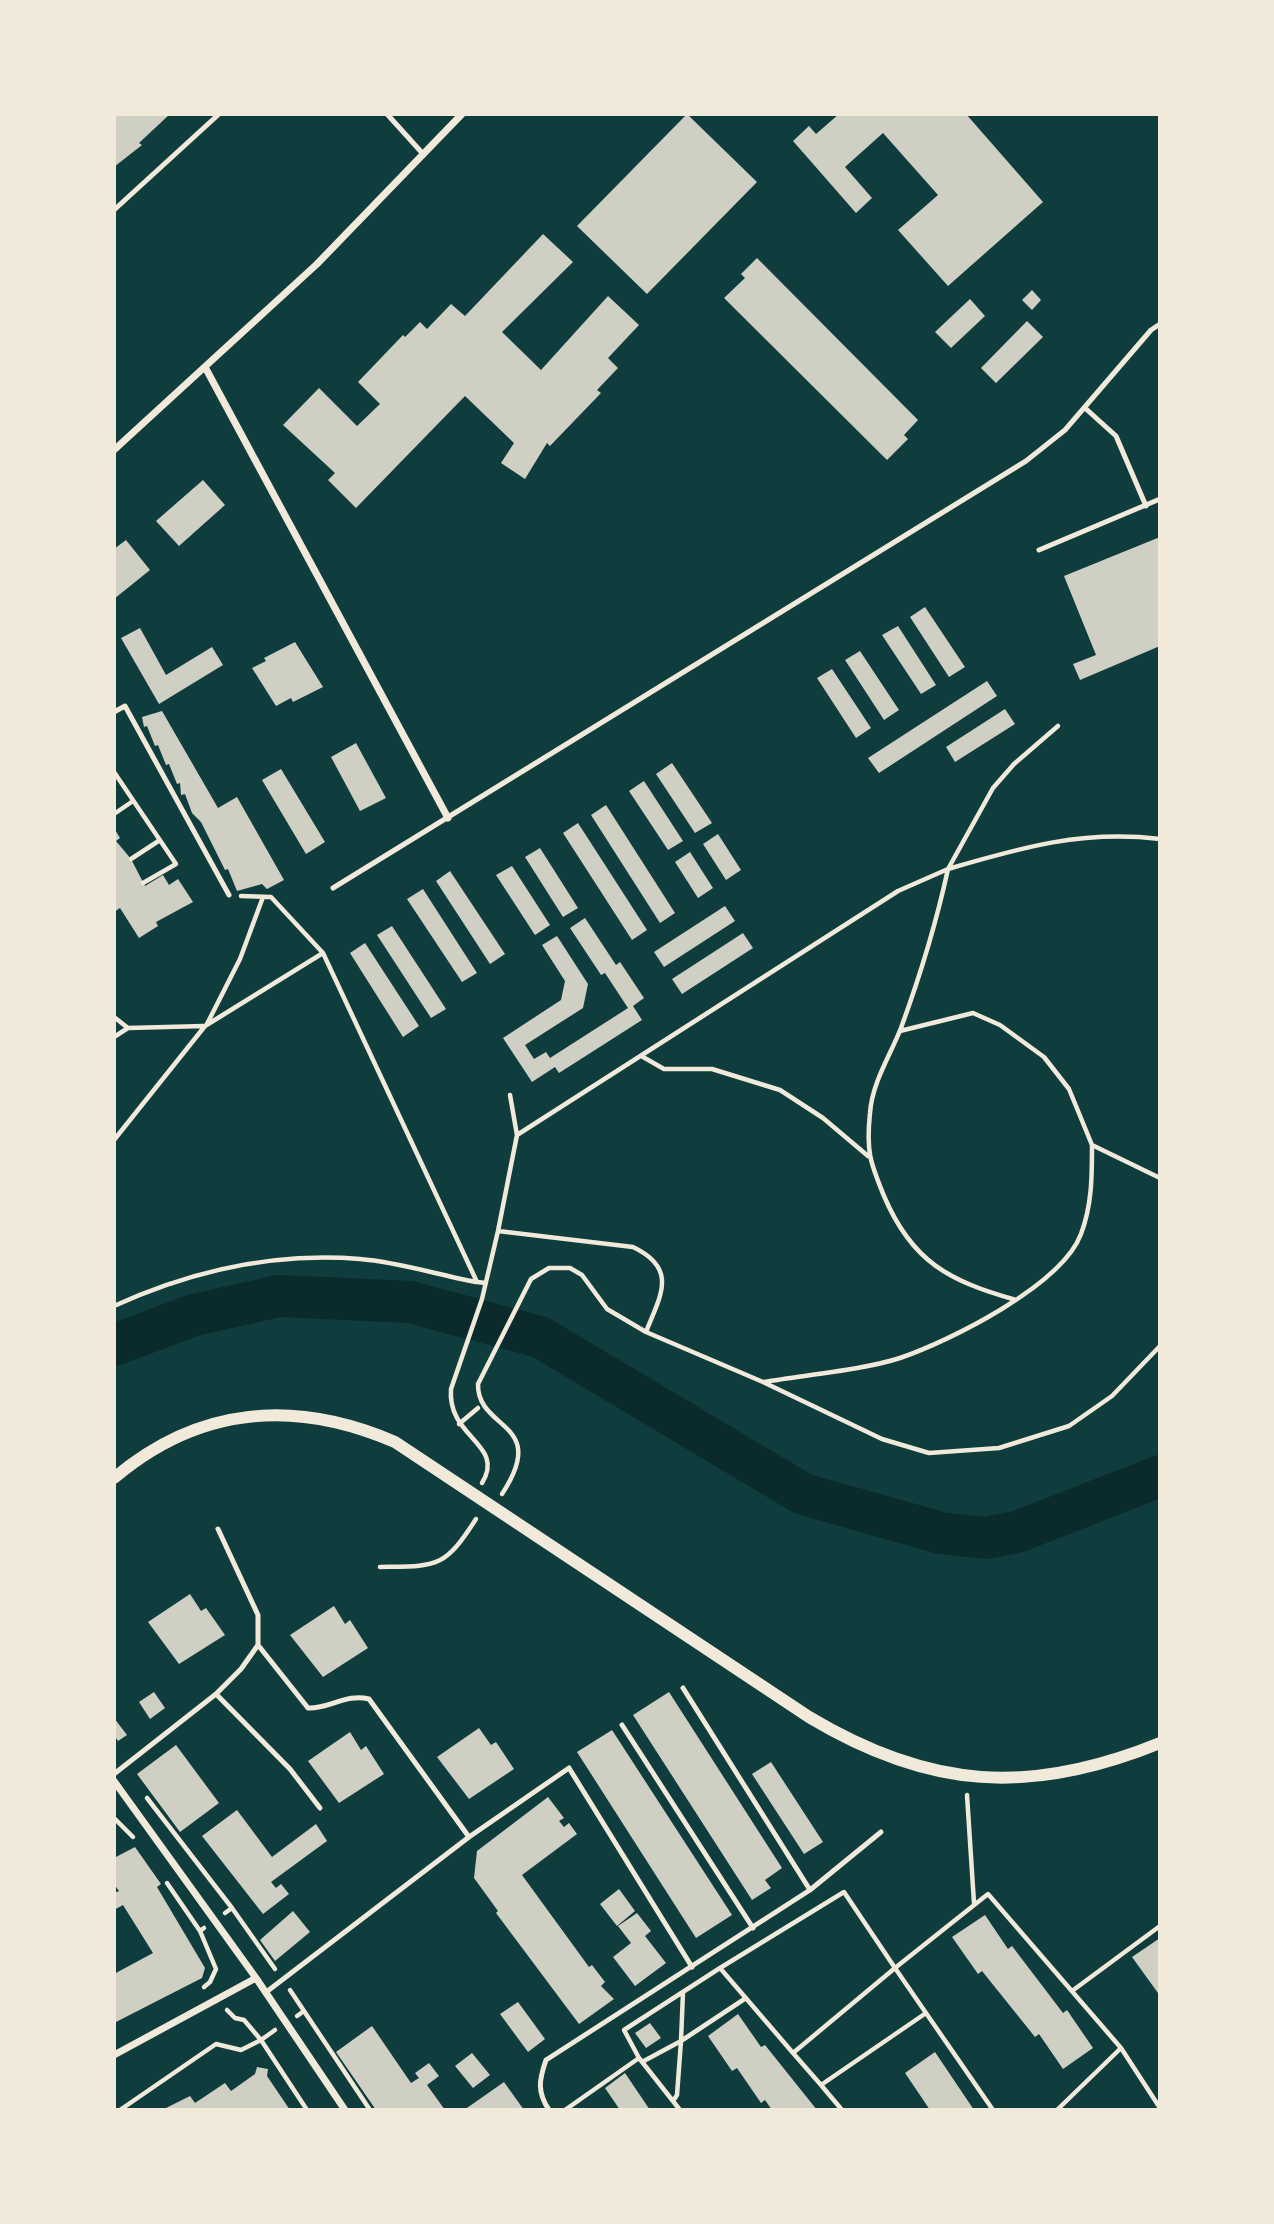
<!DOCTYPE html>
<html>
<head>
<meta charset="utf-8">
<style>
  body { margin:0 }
  #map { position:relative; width:1274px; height:2224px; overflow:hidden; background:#0f3d3e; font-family:Jost,sans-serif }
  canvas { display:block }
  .frame { position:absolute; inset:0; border:116px solid #f1e9da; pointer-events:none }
</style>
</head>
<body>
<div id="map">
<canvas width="1274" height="2224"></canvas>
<div class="frame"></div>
</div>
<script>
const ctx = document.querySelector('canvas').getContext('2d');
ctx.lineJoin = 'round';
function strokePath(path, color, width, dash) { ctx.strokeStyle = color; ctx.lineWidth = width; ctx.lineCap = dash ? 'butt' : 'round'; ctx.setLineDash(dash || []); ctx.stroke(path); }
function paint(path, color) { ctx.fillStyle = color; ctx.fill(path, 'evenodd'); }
strokePath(new Path2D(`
  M114,1345L194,1315L279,1296L410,1302L540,1337L803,1494L941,1533L985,1538L1017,1532L1160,1476`), '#0a2a2b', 42);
paint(new Path2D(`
  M114,114H170L139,143L142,145L114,167Z
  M687,114L757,182L647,294L577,226Z
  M839,114H966L1043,202L948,286L898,230L938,195L883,133L845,167L872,198L856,213L793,141L809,126L816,134Z
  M543,234L573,262L502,332L541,370L608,296L639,325L608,358L618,368L597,390L601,393L550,446L547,443L525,479L501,463L514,443L465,396L356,508L328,480L335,473L283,425L319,388L357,426L380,404L358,382L403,335L405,337L420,322L427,329L451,304L465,316Z
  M757,258L918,420L904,435L908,439L887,460L724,298L745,278L741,274Z
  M1032,290L1041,300L1032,310L1022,300Z
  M970,299L985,316L951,348L935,332Z
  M1027,321L1043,337L996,383L981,368Z
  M203,480L225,505L179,546L156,521Z
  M1160,537V646L1080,680L1073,664L1096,655L1064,576Z
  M126,540L150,570L114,599V549Z
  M925,607L965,667L949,677L910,617Z
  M898,626L936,685L921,694L882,635Z
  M140,628L166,675L212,647L223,665L159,704L121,638Z
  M295,642L323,687L293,702L291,698L276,706L252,668L266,661L264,658Z
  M860,651L899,710L884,720L845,660Z
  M832,669L871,728L856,738L817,678Z
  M987,681L997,696L879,773L868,758Z
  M1005,709L1015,724L955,762L946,747Z
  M162,711L218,808L237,797L284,880L267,889L262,884L237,891L228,869L225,870L201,822L192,813L185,794L181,795L180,783L177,784L169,764L166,765L158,745L155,746L147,726L144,727L142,717Z
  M356,743L386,798L360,811L331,757Z
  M672,763L712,823L695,833L656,774Z
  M281,769L325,842L306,854L262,780Z
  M644,781L683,841L668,850L629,791Z
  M606,805L675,913L660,923L591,815Z
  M578,823L647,930L632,940L563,833Z
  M114,828L120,838L116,841L131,859L145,886L163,875L169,885L178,879L193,902L156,922L158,926L139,938L120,908L114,912Z
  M718,834L741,870L726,880L703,844Z
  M540,848L578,908L563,917L525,857Z
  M690,852L713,888L698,898L675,862Z
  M512,866L550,925L535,935L496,875Z
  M450,871L505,954L490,964L436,881Z
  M423,889L477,973L462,982L407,899Z
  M725,906L735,921L664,967L654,952Z
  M585,918L616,965L620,962L644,998L633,1006L642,1020L559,1073L555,1067L532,1082L503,1038L561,1000L565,981L542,945L557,936L588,984L583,1008L525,1045L534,1059L546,1052L550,1058L628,1008L605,973L601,975L570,928Z
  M392,926L446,1009L431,1018L377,935Z
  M743,933L753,948L682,994L672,979Z
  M365,943L419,1026L403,1037L350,953Z
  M190,1594L201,1611L206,1608L225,1635L179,1664L148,1622Z
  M334,1606L345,1624L350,1620L368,1648L323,1677L290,1635Z
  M154,1692L165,1708L150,1719L139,1702Z
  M669,1692L782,1868L765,1880L771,1888L752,1900L633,1715Z
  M114,1718L127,1735L118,1741L114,1735Z
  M479,1728L491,1745L496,1742L514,1769L469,1799L437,1757Z
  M612,1730L732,1915L696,1938L577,1752Z
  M350,1732L361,1750L366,1746L384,1774L339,1803L308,1761Z
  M176,1745L219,1803L180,1832L137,1774Z
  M771,1762L823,1842L804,1854L752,1774Z
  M548,1797L564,1818L559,1821L564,1827L569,1823L577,1834L522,1875L589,1967L592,1965L605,1982L601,1986L614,1999L579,2024L496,1913L498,1911L474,1878L477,1851Z
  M237,1810L272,1857L316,1824L327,1841L271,1882L276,1888L281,1884L289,1894L263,1914L202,1836Z
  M135,1847L161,1884L157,1887L205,1968L202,1978L114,2023V1974L153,1953L123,1905L114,1910V1893L119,1891L114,1884V1858Z
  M619,1889L635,1911L617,1926L600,1904Z
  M293,1911L310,1932L275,1961L260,1940Z
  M637,1913L651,1931L645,1936L666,1963L635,1986L613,1957L631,1943L618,1926Z
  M985,1915L1008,1949L1012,1946L1063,2013L1067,2010L1093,2048L1063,2069L1039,2034L1035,2037L982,1971L978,1974L952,1937Z
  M1160,1938V1992L1158,1993L1132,1957Z
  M518,2002L545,2039L528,2052L500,2014Z
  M738,2014L761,2047L765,2045L817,2110H772L765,2100L761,2103L737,2068L732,2071L708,2036Z
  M650,2023L661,2038L646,2048L635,2033Z
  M372,2026L411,2083L419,2078L415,2073L429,2063L439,2076L427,2085L445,2110H376L336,2052Z
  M935,2052L974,2110H930L905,2073Z
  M472,2053L490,2075L473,2088L455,2066Z
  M257,2067L268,2069L267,2076L290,2110H162L190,2096L195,2103L225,2083L231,2091L255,2074Z
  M625,2073L650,2110H620L605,2088Z
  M504,2082L524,2110H464Z`), '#cfcfc3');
strokePath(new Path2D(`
  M114,772L176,864L143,883
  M114,814L133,801
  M131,859L160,840
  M241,896L271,897L323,953L477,1282L486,1283
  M114,1017L128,1028
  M207,1024L240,959L263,897
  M900,1031L973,1013L1000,1025L1044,1057L1069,1089L1092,1145
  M114,1037L128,1028L204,1026
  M643,1057L664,1069H712L780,1090L823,1118L868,1156
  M517,1135L898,891L948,869L993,788L1014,764L1058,726
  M114,1140L205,1026L323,953
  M498,1231L633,1247C679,1269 660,1296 646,1332L763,1382L882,1439L929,1453L999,1448L1069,1426L1112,1396L1160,1346
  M1016,1300C949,1281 912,1262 884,1196C870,1162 866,1151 870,1113C872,1083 890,1056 901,1028C920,976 936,924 948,869C1023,847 1082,830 1160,839
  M114,1306C191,1271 275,1252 360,1259C399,1262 438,1275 476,1282
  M764,1382C804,1375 863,1370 900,1358C950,1341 1062,1285 1081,1234C1092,1205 1092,1176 1092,1145L1160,1178
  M459,1424L478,1408
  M482,1483C506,1444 447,1438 451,1389L482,1299L498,1231L517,1135L510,1095
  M502,1494C550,1421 477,1431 478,1384L531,1279L549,1268H570L582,1275L607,1309L646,1332
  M380,1567C437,1566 444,1569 476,1519
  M967,1795L974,1903
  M147,1798L232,1908
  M114,1818L133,1837
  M167,1883L200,1931
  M225,1913L232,1908L275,1969
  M720,1968L844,1892L895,1968L988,1894L1121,2048
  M204,1987L210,1982L216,1969L200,1931L204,1928
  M290,1990L304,2011L297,2016
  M1072,1991L1160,1926
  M227,2010L235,2018L244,2020L261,2040L275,2030
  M304,2011L370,2110
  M639,2058L624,2030L720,1968L793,2053
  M642,2062L681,2041L683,1992
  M821,2085L793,2053L895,1968L926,2013
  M673,2101L677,2095L681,2041L746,1998
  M120,2110L216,2044L241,2050L261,2040L307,2110
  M565,2110L639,2058L680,2110
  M842,2110L821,2085L926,2013L993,2110
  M1057,2110L1121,2048L1160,2108`), '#f1e9da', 4.5);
strokePath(new Path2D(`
  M387,114L424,155
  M114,210L219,114
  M1085,408L1116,436L1146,506
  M1039,550L1160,499
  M114,712L125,706L229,895
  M333,888L1026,461L1065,430L1151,330L1160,324
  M258,1645L308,1708C329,1709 347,1693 369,1699L469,1837
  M216,1694L290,1769L320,1808
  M622,1725L753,1928
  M114,1774L216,1694L241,1669L258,1645V1615L218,1529
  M810,1890L881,1832
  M265,1993L469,1837L569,1768L692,1967
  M549,2110C537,2092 539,2080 546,2060L810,1890L683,1688`), '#f1e9da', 5);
strokePath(new Path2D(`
  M205,367L448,818
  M114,450L317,264L462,114
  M114,1781L256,1978L345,2110
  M114,2055L256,1978`), '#f1e9da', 7);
strokePath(new Path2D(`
  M114,1478C199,1406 295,1399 395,1442L809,1717C929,1789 1030,1796 1160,1743`), '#f1e9da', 12);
</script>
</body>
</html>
